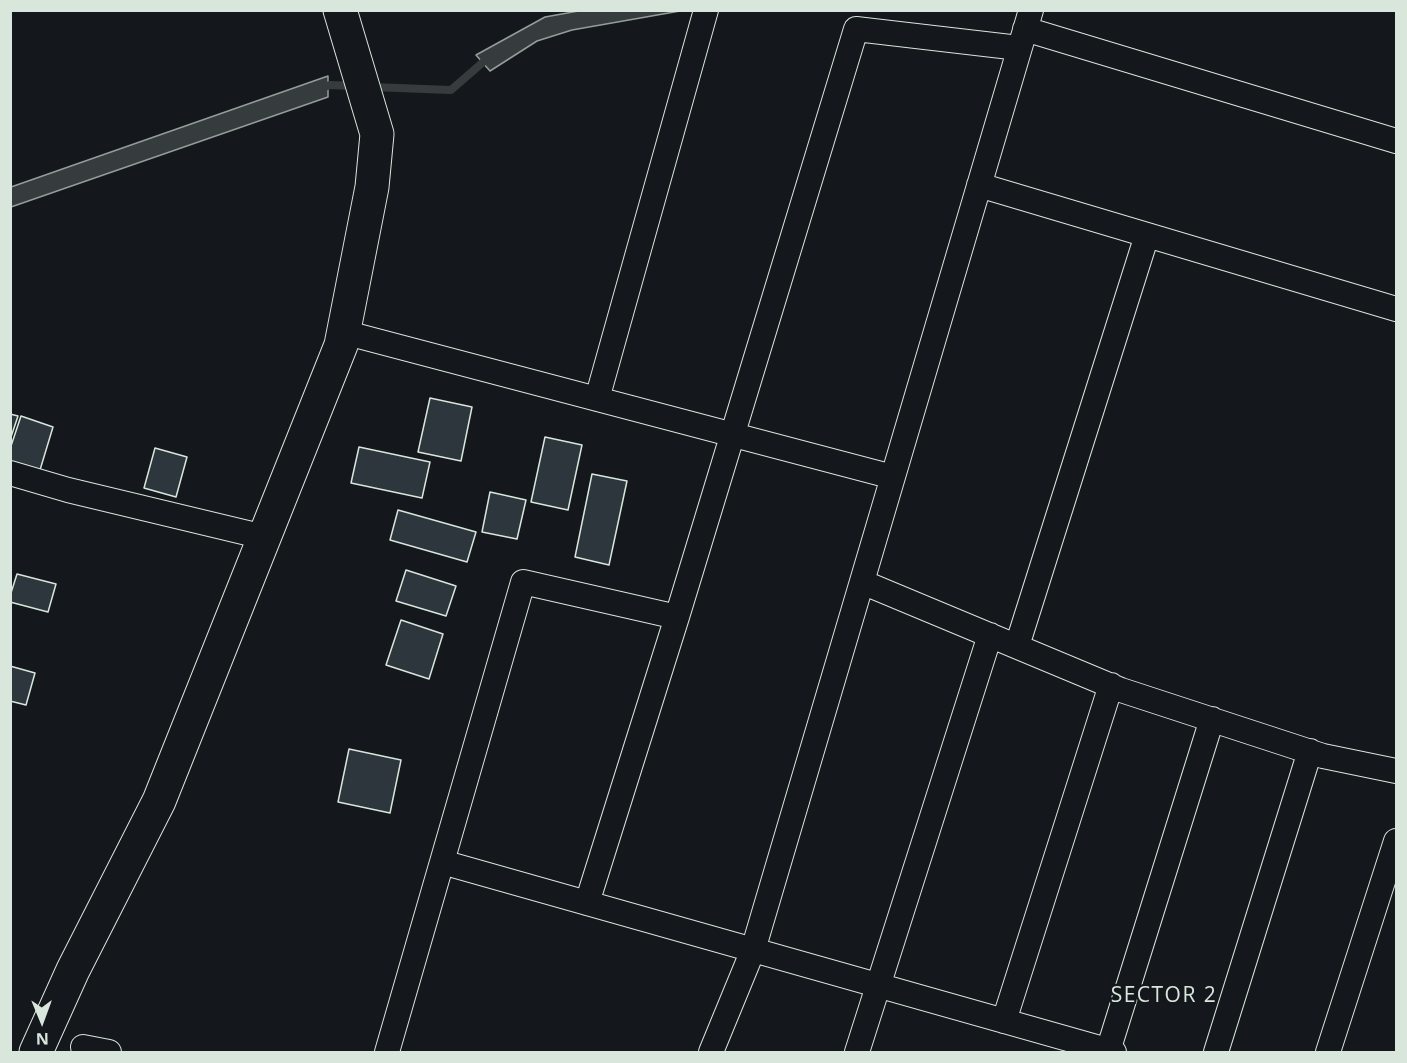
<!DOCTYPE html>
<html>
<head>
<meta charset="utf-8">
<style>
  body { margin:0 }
  #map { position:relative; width:1407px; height:1063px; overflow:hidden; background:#14181c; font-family:"Open Sans",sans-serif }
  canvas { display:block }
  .frame { position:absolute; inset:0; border:12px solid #d8e6dc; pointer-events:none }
  .north { position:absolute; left:12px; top:991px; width:60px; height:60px; -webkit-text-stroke:4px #14181c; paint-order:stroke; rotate:179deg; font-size:16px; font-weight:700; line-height:24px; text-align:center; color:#d8e6dc }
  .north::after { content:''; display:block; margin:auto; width:21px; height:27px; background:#d8e6dc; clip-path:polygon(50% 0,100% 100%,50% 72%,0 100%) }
</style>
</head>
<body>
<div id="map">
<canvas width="1407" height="1063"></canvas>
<div class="frame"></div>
<div class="north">N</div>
</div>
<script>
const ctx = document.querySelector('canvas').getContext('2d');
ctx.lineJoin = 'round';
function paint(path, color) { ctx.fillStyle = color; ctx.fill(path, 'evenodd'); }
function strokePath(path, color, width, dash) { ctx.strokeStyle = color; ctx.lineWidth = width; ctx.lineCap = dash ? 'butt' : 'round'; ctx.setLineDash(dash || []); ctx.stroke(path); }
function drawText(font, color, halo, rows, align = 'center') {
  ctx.font = font + ' "Open Sans",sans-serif'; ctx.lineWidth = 4.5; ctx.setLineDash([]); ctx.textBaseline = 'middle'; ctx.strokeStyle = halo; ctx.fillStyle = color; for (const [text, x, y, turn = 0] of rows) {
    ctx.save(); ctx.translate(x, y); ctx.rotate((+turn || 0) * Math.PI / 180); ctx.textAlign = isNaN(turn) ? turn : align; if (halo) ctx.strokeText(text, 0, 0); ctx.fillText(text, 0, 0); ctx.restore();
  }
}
const water = new Path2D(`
  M584,10L680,11L572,30L537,41L490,71L476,55L545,17Z
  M328,76V97L11,207V187Z`);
paint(water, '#363b3e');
strokePath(water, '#939e99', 1.5);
strokePath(new Path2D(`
  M372,87L451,90L489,57
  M319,89L330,85L354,86`), '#363b3e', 8);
const building = new Path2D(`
  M430,398L472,407L461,461L418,452Z
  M10,414L18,416L10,440Z
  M21,416L53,427L40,470L10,461V449Z
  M545,437L582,445L568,510L531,502Z
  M359,447L430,462L422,498L351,483Z
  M155,448L187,457L176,497L144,488Z
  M592,474L627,481L609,565L575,557Z
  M490,492L526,500L517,539L482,532Z
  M398,510L476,532L467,562L390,540Z
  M406,570L456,586L446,616L396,601Z
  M17,574L56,584L48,612L10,602V596Z
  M401,620L443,634L429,679L386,665Z
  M10,666L35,673L26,705L10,701Z
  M349,749L401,760L390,813L338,802Z`);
paint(building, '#2c363c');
strokePath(building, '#d8e6dc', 1.5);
const street = new Path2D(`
  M1025,29L1396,141
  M979,185L1396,309
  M343,332L893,477
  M597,399L706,10
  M10,473L68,490L264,537
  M862,582L1121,690L1323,756L1396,771
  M1017,646L1147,235
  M442,862L1114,1052
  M587,903L677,617L856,29L1019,48
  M1004,1021L1111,685
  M83,1047L109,1052
  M1108,1051L1212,719
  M387,1052L523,582L677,617
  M711,1052L753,950L1031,10
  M857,1052L990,635
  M1216,1052L1310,751
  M1328,1052L1396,841`);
const secondary = new Path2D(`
  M36,1052L73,970L159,801L341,345L372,187L377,134L340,10`);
strokePath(street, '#d8e6dc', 26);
strokePath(secondary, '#d8e6dc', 35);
strokePath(street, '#14181c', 24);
strokePath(secondary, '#14181c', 33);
ctx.letterSpacing = '1.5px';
drawText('21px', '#d8e6dc', '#14181c', [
  ["SECTOR 2",1164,996]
]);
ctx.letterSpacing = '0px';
</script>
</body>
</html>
